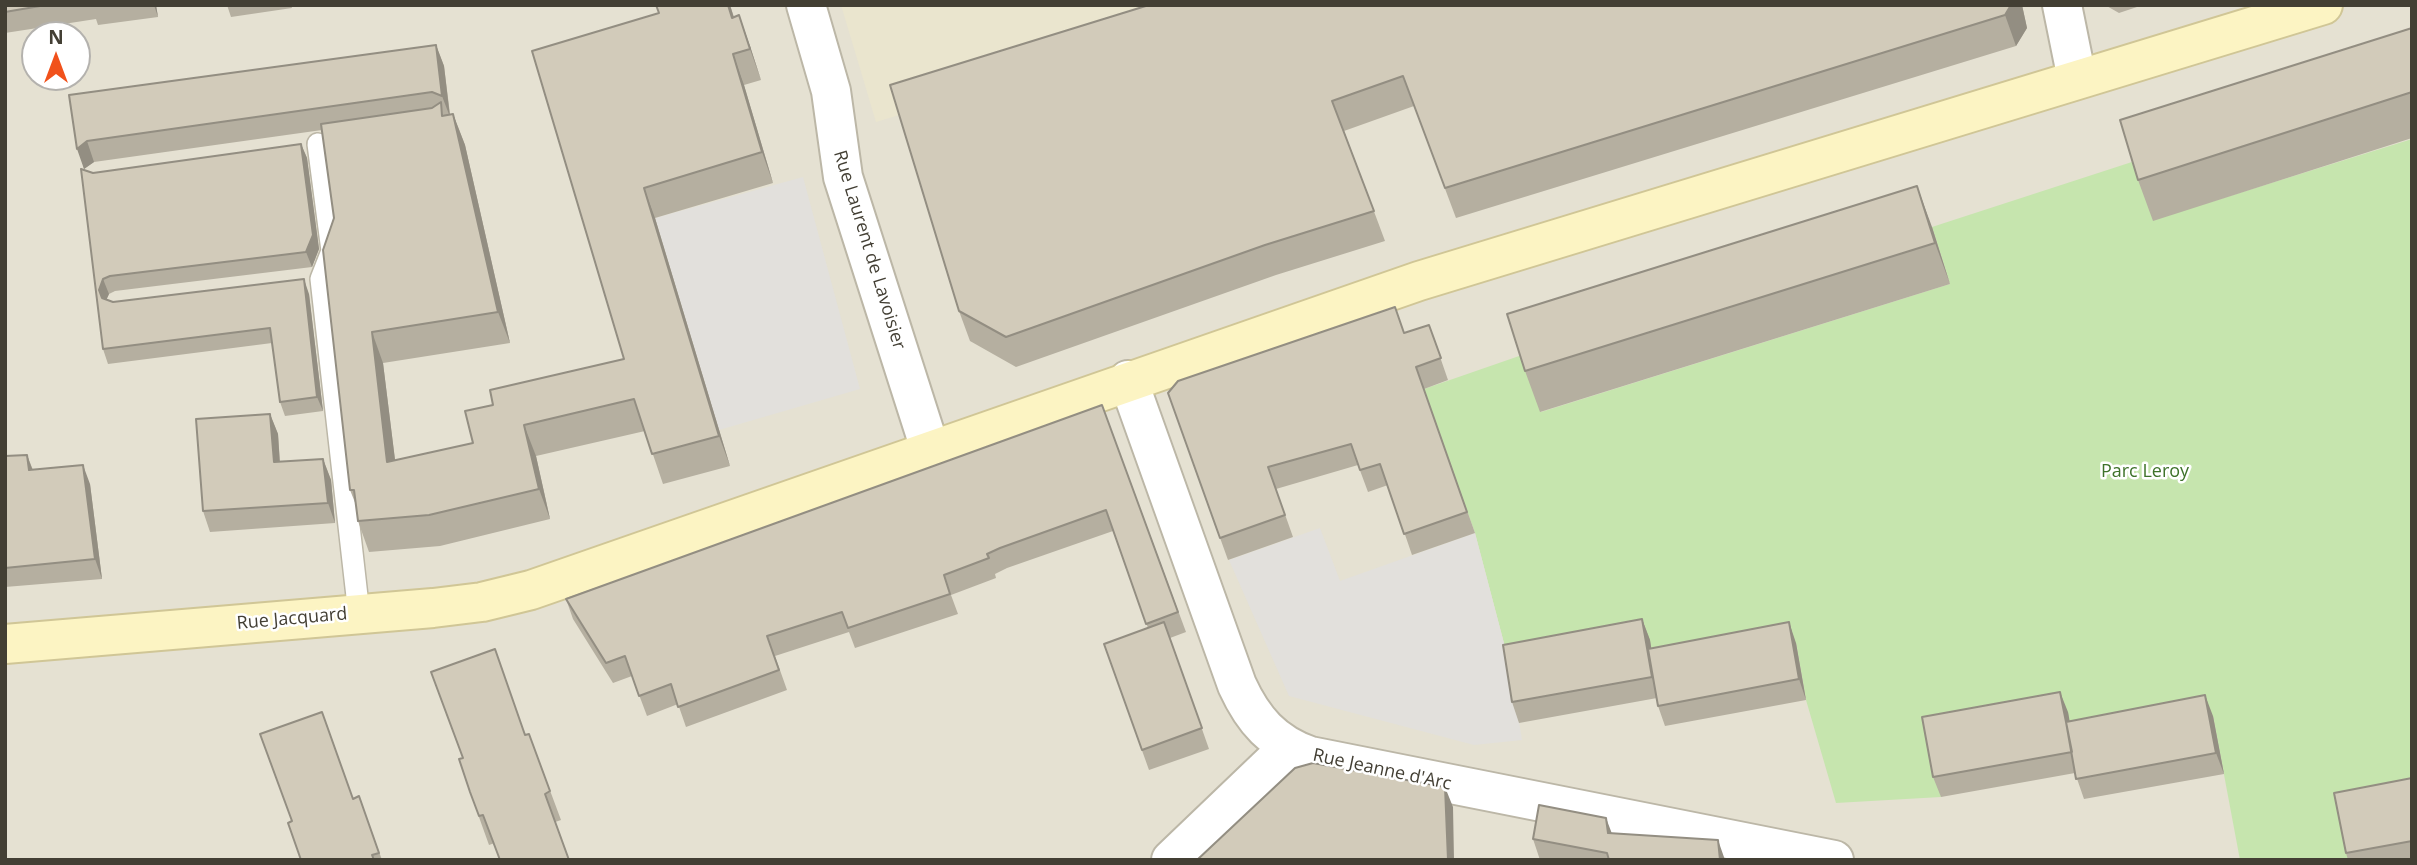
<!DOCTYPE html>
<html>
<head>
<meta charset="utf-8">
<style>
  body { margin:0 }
  #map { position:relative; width:2417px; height:865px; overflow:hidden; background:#f1efe4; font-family:"Open Sans",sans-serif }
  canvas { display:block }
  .frame { position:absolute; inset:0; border:7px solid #433f34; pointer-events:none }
  .north { position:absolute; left:21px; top:21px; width:70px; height:70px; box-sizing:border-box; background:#fff; border:2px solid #b4b2ae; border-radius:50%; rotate:0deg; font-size:19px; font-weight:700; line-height:28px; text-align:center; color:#433f34 }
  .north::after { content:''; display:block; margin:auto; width:24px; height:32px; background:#f1511b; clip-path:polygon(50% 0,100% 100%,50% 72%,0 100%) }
</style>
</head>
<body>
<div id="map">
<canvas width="2417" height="865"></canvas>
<div class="frame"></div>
<div class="north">N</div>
</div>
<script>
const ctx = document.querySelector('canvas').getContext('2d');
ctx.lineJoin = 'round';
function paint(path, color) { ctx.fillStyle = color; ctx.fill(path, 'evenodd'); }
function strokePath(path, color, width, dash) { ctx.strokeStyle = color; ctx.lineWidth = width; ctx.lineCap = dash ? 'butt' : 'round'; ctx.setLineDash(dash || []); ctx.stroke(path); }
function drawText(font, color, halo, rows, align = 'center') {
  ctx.font = font + ' "Open Sans",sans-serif'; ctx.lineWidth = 5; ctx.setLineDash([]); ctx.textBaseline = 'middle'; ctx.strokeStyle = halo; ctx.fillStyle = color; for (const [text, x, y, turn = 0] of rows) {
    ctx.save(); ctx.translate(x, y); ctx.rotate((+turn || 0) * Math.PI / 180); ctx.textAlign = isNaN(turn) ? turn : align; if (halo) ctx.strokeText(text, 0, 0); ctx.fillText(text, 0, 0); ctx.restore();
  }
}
paint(new Path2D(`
  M5,5H2412V860H5ZM35,35H77V77H35Z`), '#e5e1d2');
paint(new Path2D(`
  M841,5H1164L1174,31L876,122Z`), '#eae5ce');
paint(new Path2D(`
  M2412,139V800L2351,860H2240L2213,716L2073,742L2067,712L1930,737L1941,797L1836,803L1806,700L1796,643L1655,670L1649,640L1510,666L1475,533L1424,389L1522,355L1541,412L1950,284L1932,227L2135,161L2153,220Z`), '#c6e5ae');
paint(new Path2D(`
  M803,177L860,389L719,430L655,218Z
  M1320,528L1340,581L1475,533L1510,666L1522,740L1474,745L1289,696L1229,560Z`), '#e2e0dc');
const lane = new Path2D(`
  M318,144L332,251L321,279L359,614`);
const street = new Path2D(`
  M806,5L831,91L843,177L931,452
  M2062,5L2077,79
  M1128,380L1237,685C1253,720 1273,743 1310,756L1834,860
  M1171,860L1288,748`);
const secondary = new Path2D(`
  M5,644L433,608L482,602L531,590L1419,281L2323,5`);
strokePath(lane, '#bcb7a7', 24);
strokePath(street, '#bcb7a7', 42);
strokePath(secondary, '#d0c696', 42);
strokePath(lane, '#fff', 21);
strokePath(street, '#fff', 38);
strokePath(secondary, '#fcf4c3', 38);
paint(new Path2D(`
  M5,5H156L158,17L98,25L96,19L5,33Z
  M227,5H291L292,8L231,17Z
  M656,5H730L734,17L750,46L761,80L744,85L773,183L655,218L730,466L663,484L645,431L536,456L550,519L440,546L369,552L358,521L356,505L350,490L334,218L322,130L94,162L84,169L69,95L436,45L444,66L450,114H453L465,145L510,343L383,363L395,460L473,443L493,405L624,359L659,13Z
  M1149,5H2022L2027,28L2016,46L1456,218L1414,106L1344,131L1385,241L1276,275L1016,367L970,341L959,311Z
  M2105,5H2143L2119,13Z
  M2412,28V138L2153,221L2138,180Z
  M301,144L307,158L319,249L312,267L115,291L109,294L106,300L113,302L309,294L323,411L285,416L280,402L272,343L108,364L103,349L93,173Z
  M1932,227L1950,284L1540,412L1525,371Z
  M1429,325L1448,380L1424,389L1475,533L1412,555L1388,485L1368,492L1358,465L1276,489L1293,537L1228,560L1168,393L1405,333Z
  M1102,405L1186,632L1170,638L1209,749L1149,770L1104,644L1148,628L1113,531L1007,568L995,574L996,578L951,595L958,614L855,648L849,632L775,656L787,690L686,727L678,704L647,716L632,676L613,683L573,619L566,599Z
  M270,414L278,434L280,462L323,459L331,480L335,523L210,532L203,511Z
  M27,455L33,470L90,484L102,579L5,587V456Z
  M1642,619L1650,640L1651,649L1796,643L1806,700L1665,726L1658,706L1657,698L1519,723L1512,702Z
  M2068,712L2069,721L2213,716L2224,774L2084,799L2075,773L1941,797L1933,777Z
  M529,734L561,820L489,845L470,792L525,735Z
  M2412,778V860H2348L2346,853Z
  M359,796L382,860H301L353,799Z
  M1612,833L1725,860H1540L1533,839Z`), '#b5afa0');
paint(new Path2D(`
  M154,5H156L158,17Z
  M728,5H730L743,48Z
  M2011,5H2022L2027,28L2016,46L2005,15Z
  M739,15L750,46L761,80L750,49Z
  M436,45L444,66L450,117L442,96Z
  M733,54L744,85L773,183L762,152Z
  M453,114L465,145L510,343L498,312Z
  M87,141L94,162L84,169L77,149Z
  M301,144L307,158L319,249L312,267L306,252Z
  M1917,186L1932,227L1950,284L1935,243Z
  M644,188L655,218L730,466L719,436Z
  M103,279L109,294L104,305L99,290Z
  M304,279L309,294L323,411L317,397Z
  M372,332L383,363L399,492L387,462Z
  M270,414L278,434L281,483L274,462Z
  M524,425L536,456L550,519L539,489Z
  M27,455L34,474L29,470Z
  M323,459L331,480L335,523L328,503Z
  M83,465L90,484L102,579L95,559Z
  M1642,619L1650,640L1659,697L1652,677Z
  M1789,622L1796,643L1806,700L1799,679Z
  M2060,692L2068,712L2079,772L2072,752Z
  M2205,695L2213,716L2224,774L2216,753Z
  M1445,787L1453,807L1454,860H1448Z
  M1606,818L1614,839L1608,833Z
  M1718,840L1725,860H1720Z`), '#938e82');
const building = new Path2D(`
  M5,5H46L5,12Z
  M656,5H728L732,18L739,15L750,49L733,54L762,152L644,188L719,436L652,454L634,399L524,425L539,489L429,515L358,521L354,490H350L323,250L334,218L321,124L432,108L441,102L442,116L453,114L498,312L372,332L387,462L473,443L465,411L493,405L490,390L624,359L532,51L659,13Z
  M1149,5H2011L2005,15L1445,188L1403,76L1332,101L1374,211L1265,245L1006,337L959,311L890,85Z
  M2412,28V92L2138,180L2120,120Z
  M436,45L442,96L432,92L87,141L77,149L69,95Z
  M301,144L313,235L306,252L110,276L103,279L99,290L102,298L113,302L304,279L317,397L280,402L270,328L103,349L81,169L93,173Z
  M1917,186L1935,243L1525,371L1507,314Z
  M1395,307L1404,333L1429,325L1441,358L1416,367L1467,512L1404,534L1380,464L1360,470L1351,444L1268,467L1285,515L1220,538L1168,393L1178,381Z
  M1102,405L1178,612L1146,624L1106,510L1000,548L987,554L989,558L944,575L950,594L848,628L842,612L767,636L779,670L678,707L671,684L639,696L625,656L606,663L566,599Z
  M270,414L274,462L323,459L328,503L203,511L196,419Z
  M27,455L29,470L83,465L95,559L5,568V456Z
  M1642,619L1652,677L1512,702L1503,645Z
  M1164,622L1202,728L1142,750L1104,644Z
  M1789,622L1799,679L1658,706L1648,649Z
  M495,649L525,735L529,734L550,791L545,794L569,860H500L483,815L479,816L470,792L459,759L463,758L431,672Z
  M2060,692L2072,752L1933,777L1922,717Z
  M2205,695L2216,753L2076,779L2066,722Z
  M322,712L353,799L359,796L379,853L372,855L374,860H301L288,823L292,821L260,734Z
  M1313,763L1445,787L1448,860H1197L1295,768Z
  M2412,778V841L2346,853L2334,793Z
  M1539,805L1606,818L1608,833L1718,840L1720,860H1609L1607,853L1533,839Z`);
paint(building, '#d2cbba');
strokePath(building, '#938e82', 2);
drawText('18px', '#433f34', '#fff', [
  ["Rue Laurent de Lavoisier",869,250,73],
  ["Rue Jacquard",292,619,-5],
  ["Rue Jeanne d'Arc",1382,770,12]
]);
drawText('18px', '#3e722a', '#fff', [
  ["Parc Leroy",2145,472]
]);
</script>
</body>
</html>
